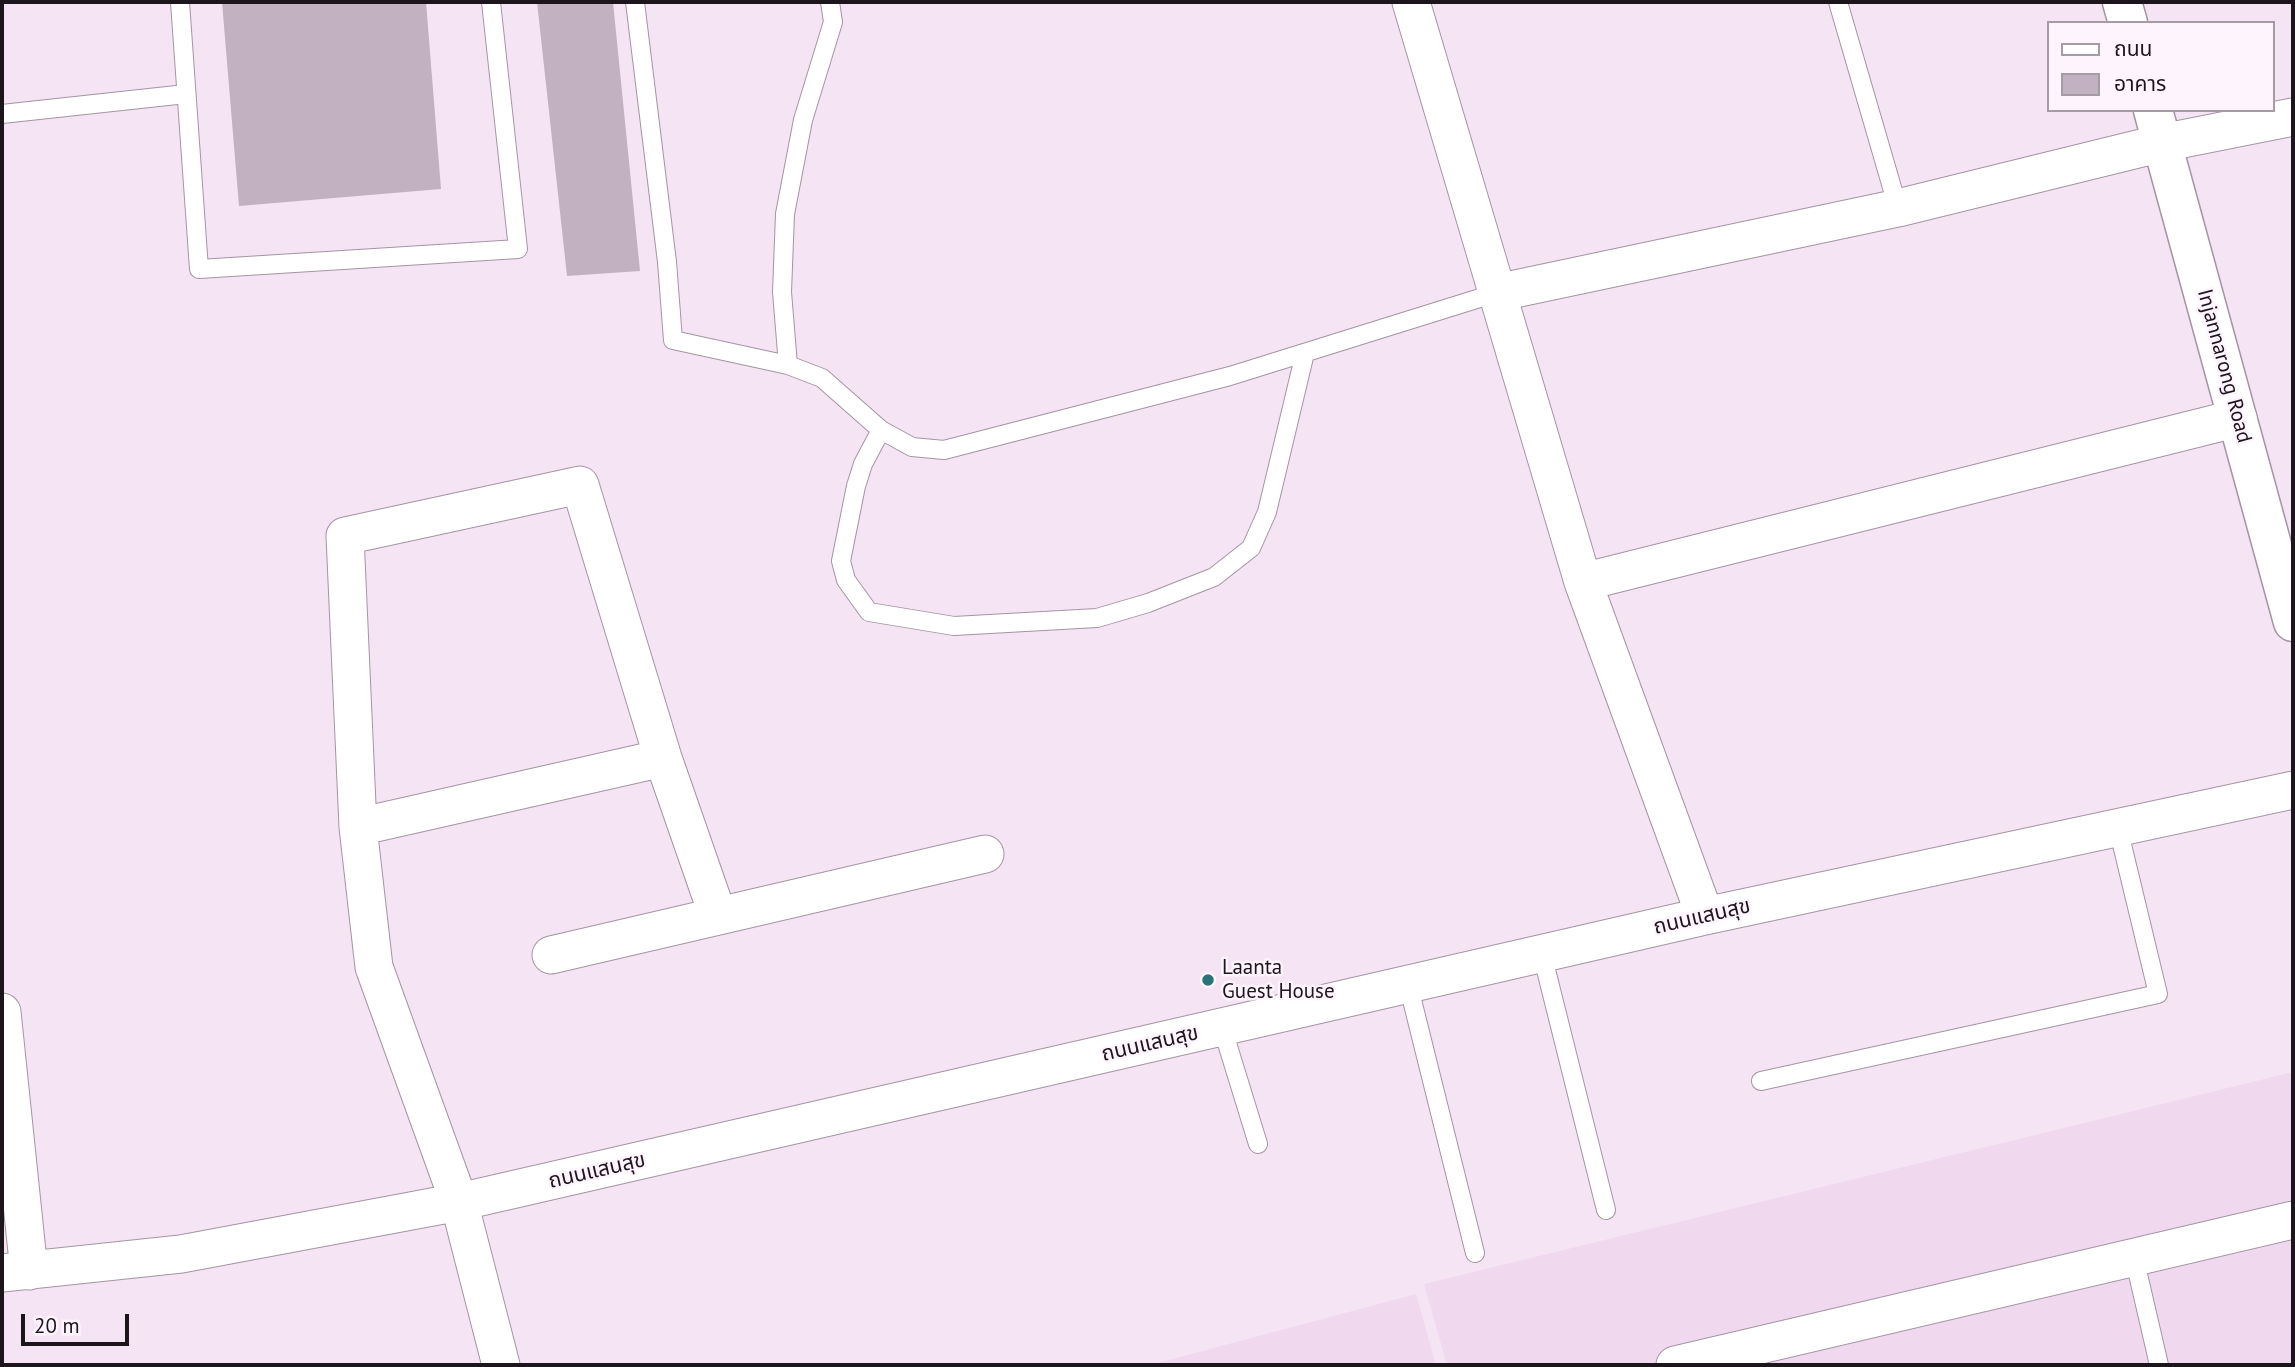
<!DOCTYPE html>
<html>
<head>
<meta charset="utf-8">
<style>
  body { margin:0 }
  #map { position:relative; width:2295px; height:1367px; overflow:hidden; background:#f5e4f4; font-family:"PT Sans","Noto Sans Thai",sans-serif }
  canvas { display:block }
  .frame { position:absolute; inset:0; border:4px solid #1c161c; pointer-events:none }
  .legend { position:absolute; left:2047px; top:21px; width:228px; height:91px; box-sizing:border-box; background:#fef4fd; border:2px solid #a49ba3; margin:0; padding:9px 12px; list-style:none; font-size:21px; color:#1c161c }
  .legend li { display:flex; align-items:center; gap:14px; height:35px }
  .legend b { width:35px; border:2px solid #a49ba3 }
  .scale { position:absolute; left:21px; top:1314px; width:108px; height:32px; box-sizing:border-box; border:4px solid #1c161c; border-top:0; padding-left:9px; font-size:21px; line-height:24px; white-space:nowrap; color:#1c161c; -webkit-text-stroke:5px #fef4fd; paint-order:stroke }
</style>
</head>
<body>
<div id="map">
<canvas width="2295" height="1367"></canvas>
<div class="frame"></div>
<ul class="legend">
<li><b style="height:9px;background:#fff"></b>ถนน</li>
<li><b style="height:19px;background:#c2b2c1"></b>อาคาร</li>
</ul>
<div class="scale">20 m</div>
</div>
<script>
const ctx = document.querySelector('canvas').getContext('2d');
ctx.lineJoin = 'round';
function paint(path, color) { ctx.fillStyle = color; ctx.fill(path, 'evenodd'); }
function strokePath(path, color, width, dash) { ctx.strokeStyle = color; ctx.lineWidth = width; ctx.lineCap = dash ? 'butt' : 'round'; ctx.setLineDash(dash || []); ctx.stroke(path); }
function drawText(font, color, halo, rows, align = 'center') {
  ctx.font = font + ' "PT Sans","Noto Sans Thai",sans-serif'; ctx.lineWidth = 5; ctx.setLineDash([]); ctx.textBaseline = 'middle'; ctx.strokeStyle = halo; ctx.fillStyle = color; for (const [text, x, y, turn = 0] of rows) {
    ctx.save(); ctx.translate(x, y); ctx.rotate((+turn || 0) * Math.PI / 180); ctx.textAlign = isNaN(turn) ? turn : align; if (halo) ctx.strokeText(text, 0, 0); ctx.fillText(text, 0, 0); ctx.restore();
  }
}
paint(new Path2D(`
  M2293,1072V1365H1447L1424,1284Z
  M1416,1294L1436,1365H1150Z`), '#f0d9ef');
paint(new Path2D(`
  M222,2H426L441,189L239,206Z
  M537,2H613L640,271L567,276Z`), '#c2b2c1');
const service = new Path2D(`
  M180,2L199,269L518,249L491,2
  M635,2L667,262L673,340L788,365L822,378L881,430L912,447L944,450L1230,376L1496,293
  M1838,2L1898,208
  M2,114L186,94
  M788,365L782,292L785,214L803,120L833,22L830,2
  M881,430L863,464L856,486L841,561L846,580L869,612L954,626L1097,618L1148,603L1214,577L1251,548L1267,512L1305,353
  M1542,954L1606,1210
  M1408,984L1475,1253
  M1222,1027L1258,1144
  M1761,1081L2158,994L2118,828
  M2134,1257L2159,1365`);
const minor = new Path2D(`
  M1411,2L1583,582L1705,916
  M1496,293L1898,208L2162,143L2293,117
  M1583,582L2238,418
  M358,827L663,758
  M551,955L985,854
  M2,1012L29,1271
  M2,1273L181,1254L459,1202L1705,916L2293,790
  M501,1365L459,1202L374,967L358,827L345,536L580,485L663,758L718,916
  M1675,1365L2293,1220`);
const tertiary = new Path2D(`
  M2122,2L2128,23
  M2153,110L2293,622`);
strokePath(service, '#a495a3', 20);
strokePath(minor, '#a495a3', 39);
strokePath(tertiary, '#a495a3', 41);
strokePath(service, '#fff', 18);
strokePath(minor, '#fff', 37);
strokePath(tertiary, '#fff', 38);
for (const [x, y, r, color] of [
  [1208,980,7,"#29737b"]
]) { const dot = new Path2D(); dot.arc(x, y, r, 0, 2 * Math.PI); ctx.fillStyle = color; ctx.fill(dot); strokePath(dot, '#fef4fd', 2.5); }
drawText('21px', '#1c161c', '#fef4fd', [
  ["Injannarong Road",2224,366,75],
  ["ถนนแสนสุข",1702,917,-13],
  ["ถนนแสนสุข",1150,1044,-13],
  ["ถนนแสนสุข",597,1171,-13]
]);
drawText('21px', '#1c161c', '#fef4fd', [
  ["Laanta",1222,968],
  ["Guest House",1222,992]
], 'left');
</script>
</body>
</html>
